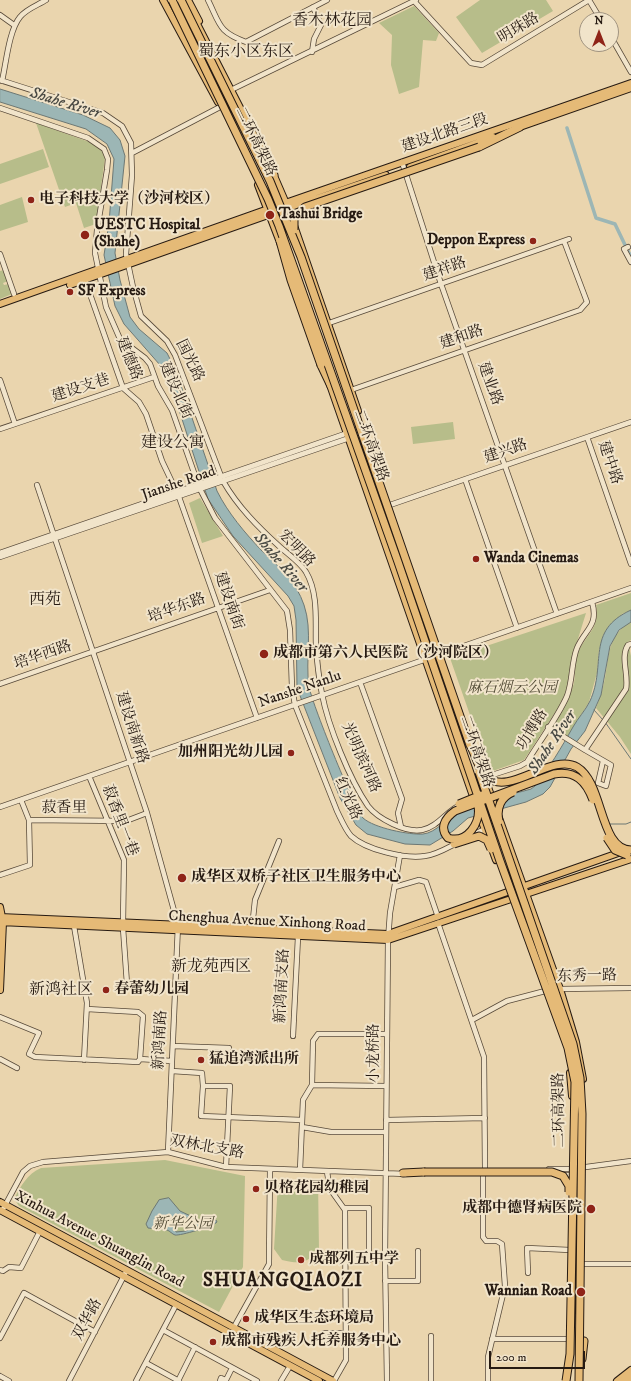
<!DOCTYPE html>
<html>
<head>
<meta charset="utf-8">
<style>
  body { margin:0 }
  #map { position:relative; width:631px; height:1381px; overflow:hidden; background:#ead5ae; font-family:"IM FELL DW Pica",serif }
  canvas { display:block }
  .north { position:absolute; left:579px; top:12px; width:40px; height:40px; box-sizing:border-box; background:#f1e4ca; border:1px solid #a09380; border-radius:50%; rotate:0deg; font-size:11px; font-weight:700; line-height:16px; text-align:center; color:#261a12 }
  .north::after { content:''; display:block; margin:auto; width:14px; height:18px; background:#8f2418; clip-path:polygon(50% 0,100% 100%,50% 72%,0 100%) }
  .scale { position:absolute; left:489px; top:1351px; width:96px; height:18px; box-sizing:border-box; border:2px solid #261a12; border-top:0; padding-left:5px; font-size:12px; line-height:14px; white-space:nowrap; color:#261a12; -webkit-text-stroke:3px #f1e4ca; paint-order:stroke }
</style>
</head>
<body>
<div id="map">
<canvas width="631" height="1381"></canvas>
<div class="north">N</div>
<div class="scale">200 m</div>
</div>
<script>
const ctx = document.querySelector('canvas').getContext('2d');
ctx.lineJoin = 'round';
function paint(path, color) { ctx.fillStyle = color; ctx.fill(path, 'evenodd'); }
function strokePath(path, color, width, dash) { ctx.strokeStyle = color; ctx.lineWidth = width; ctx.lineCap = dash ? 'butt' : 'round'; ctx.setLineDash(dash || []); ctx.stroke(path); }
function drawText(font, color, halo, rows, align = 'center') {
  ctx.font = font + ' "IM FELL DW Pica","Noto Serif SC",serif'; ctx.lineWidth = 4; ctx.setLineDash([]); ctx.textBaseline = 'middle'; ctx.strokeStyle = halo; ctx.fillStyle = color; for (const [text, x, y, turn = 0] of rows) {
    ctx.save(); ctx.translate(x, y); ctx.rotate((+turn || 0) * Math.PI / 180); ctx.textAlign = isNaN(turn) ? turn : align; if (halo) ctx.strokeText(text, 0, 0); ctx.fillText(text, 0, 0); ctx.restore();
  }
}
paint(new Path2D(`
  M480,0H546L553,11L482,53L456,17Z
  M414,6L439,33L436,41L423,40L419,87L399,94L391,65L392,35L379,23Z
  M36,123L95,144L102,150L105,158L96,224L84,228L76,203L65,207Z
  M43,149L49,167L0,184V164Z
  M22,197L28,222L0,231V205Z
  M4,270L8,281L3,283L4,285L9,284L12,294L0,299V271Z
  M453,422L455,439L413,444L411,427Z
  M200,498L223,536L202,543L189,503Z
  M631,593V610L622,614L599,650L597,673L589,702L568,737L552,727C560,713 569,699 574,683C576,672 574,660 579,650C588,633 600,627 596,605Z
  M586,613L573,655L570,682L560,705L524,760L490,772L450,658Z
  M631,622V640L628,642L631,656V754L620,737L596,708C600,698 603,688 605,678C609,656 608,634 631,622Z
  M165,1160L245,1176L243,1267L219,1312L19,1206L14,1199C21,1186 27,1174 41,1168Z
  M283,1180H318L319,1251C305,1264 300,1264 282,1260L274,1249L278,1183Z`), '#b7bd8a');
const water = new Path2D(`
  M0,89L83,115L110,128L120,140L125,156L115,253L120,280L130,317L139,329L167,353L176,371L217,491C228,513 245,533 262,551C279,567 296,581 304,605C313,631 305,660 309,686C310,699 355,810 363,818C374,828 409,835 423,834C436,833 448,817 459,811C476,801 511,795 531,789L535,786C550,767 561,748 573,727C578,718 585,711 590,701C607,664 585,631 631,610V622L619,630L610,646L601,695L585,731L571,749L550,787L543,794L526,802L468,818L453,831L430,845L405,844L367,834L356,825L340,798L297,688L296,620L294,606L288,596L233,536L208,499L167,373L124,324L115,306L104,255L109,223L114,159L107,144L86,129L0,102Z
  M169,1198L180,1211L197,1219L200,1224L216,1220L217,1222C214,1226 180,1236 175,1235C172,1234 170,1231 167,1230C160,1228 154,1229 148,1228L146,1224L152,1211L159,1200ZM175,1215L188,1218L195,1225L186,1231L176,1232L173,1224Z`);
paint(water, '#9cb6b5');
strokePath(water, '#6d7874', 1);
strokePath(new Path2D(`
  M594,710L603,720
  M605,722L631,759
  M608,824H626L631,822`), '#6d7874', 1);
strokePath(new Path2D(`
  M567,128L596,218L615,224L626,247
  M627,249L631,257`), '#9cb6b5', 3.5);
const minor = new Path2D(`
  M208,0C220,24 218,32 246,42L327,0
  M589,0L601,20
  M414,1L471,63L482,65L589,0
  M0,15L14,25
  M611,37L631,72
  M312,52L314,39L321,25L313,7
  M0,80L103,113L122,126L131,143L132,175L126,254L133,287L141,316L167,341L175,355L221,476
  M2,81C6,64 9,30 20,17C26,9 38,5 46,0
  M233,89L416,0
  M0,108L88,138L104,149L108,159L107,170L97,230L95,253L106,307L120,339L145,358L150,364L158,386L172,410L198,484
  M132,153L220,107
  M402,162L441,284L557,614
  M628,247L624,249L631,262
  M0,254L14,294
  M84,277L123,388L139,402L146,414L162,461L179,497L257,718
  M329,323L569,239
  M0,380L15,424
  M351,390L580,310L587,302L564,241
  M0,429L154,377
  M587,437L631,564
  M465,479L517,628
  M223,481C238,507 258,527 280,547C288,554 301,563 306,572C319,594 315,623 316,646C317,662 319,679 322,694C328,726 350,780 368,806C378,819 406,833 422,830C438,827 447,810 462,804
  M37,485L147,813L178,925L168,1152
  M200,489L215,518L287,611L290,630L292,688L295,705L337,811C341,819 345,829 351,836C366,850 405,859 425,856C436,855 447,848 457,843
  M390,505L631,422
  M0,553L362,428
  M0,557L364,433
  M360,682L402,799L398,813L401,827
  M0,684L270,590
  M548,727L585,750L626,689C629,675 620,657 628,645L631,644
  M585,750L611,765L606,786L598,783L603,761
  M89,776L124,860L123,923
  M486,777L520,766L527,762C539,742 558,717 567,696C573,680 571,663 577,648C585,629 599,626 592,602
  M0,807L631,588
  M29,820L126,821L147,813
  M470,836L485,829
  M0,875L30,865L29,820L21,800
  M395,887L419,880L426,882L438,917
  M438,923L484,1057L485,1169
  M74,926L87,1003L84,1060
  M123,928L127,984L123,989
  M252,928L255,900L279,841
  M559,989L631,988
  M87,1009L138,1012L143,1016L140,1059
  M0,1017L39,1033L29,1054L35,1057L138,1062L140,1059L172,1061
  M472,1020L507,1001L549,990
  M293,1036L298,937
  M173,1046L229,1048
  M0,1059L17,1068
  M172,1071L202,1073L203,1086L201,1116L302,1120
  M312,1085L386,1086
  M203,1086H230L226,1167
  M386,1120L485,1118
  M302,1127L331,1132H386
  M549,1169H571L631,1161
  M300,1170L303,1100L312,1085L313,1041L318,1034H387
  M327,1172L330,1189L345,1210L346,1360L334,1381
  M483,1175V1237L486,1241H497L502,1244L505,1286L488,1357V1381
  M561,1175H571L583,1167
  M344,1208H369V1260
  M2,1211L23,1172L30,1166L43,1162L168,1152L226,1167L406,1174
  M345,1260L385,1258
  M581,1264H631
  M0,1270L3,1271L9,1267L21,1268L40,1231
  M528,1273L527,1248L570,1250
  M385,1281H418V1251
  M234,1327L269,1264L270,1169
  M163,1330L257,1381
  M324,1333H346
  M0,1338L24,1293L95,1332
  M492,1339H569
  M146,1363L179,1381
  M0,1376L9,1381
  M69,1381L127,1270
  M136,1381L176,1305
  M178,1381L195,1347
  M220,1381L221,1378L226,1380L232,1368
  M281,1381L290,1366
  M387,1381L385,1258L388,940L390,913L400,855
  M431,1381V1336`);
const major = new Path2D(`
  M163,0L218,102
  M188,0L199,21
  M517,128L631,88
  M410,167L493,137
  M272,171L288,208L358,411
  M258,185L281,245
  M70,285L288,208L386,175
  M0,304L268,209L631,83
  M329,382L475,802
  M483,773L560,989L576,1042L583,1079
  M478,811L496,860
  M0,907L3,922L0,990
  M0,917L388,934L624,851
  M0,922L388,940L631,859
  M570,1073L572,1096
  M0,1202L333,1381
  M0,1210L319,1381
  M617,1381L631,1370
  M629,1381L631,1379`);
const highway = new Path2D(`
  M188,11L194,19L274,175
  M479,147L520,127
  M321,365L331,386
  M403,1173L424,1172
  M582,1359L584,1341
  M622,1381L631,1374`);
strokePath(minor, '#574939', 6);
strokePath(major, '#261a12', 8);
strokePath(highway, '#261a12', 9);
strokePath(minor, '#f1e4ca', 4.5);
strokePath(major, '#e5ba77', 6);
strokePath(highway, '#e5ba77', 7);
const highwayBridge = new Path2D(`
  M172,0L268,199L279,226L398,562L500,861L568,1048L575,1082L570,1354L566,1381
  M181,0L270,181L301,257L470,745C476,755 478,770 487,777C509,797 552,752 577,767C604,783 599,850 631,850
  M294,230V217L305,207L479,147
  M280,241L291,280L321,365
  M479,772L573,1044L580,1078L582,1114L579,1381
  M459,804L481,795
  M478,806C481,823 467,844 448,838C439,828 445,818 455,811L554,774C575,770 586,781 593,800
  M499,821C496,808 501,797 513,792
  M607,838L615,850L627,855
  M454,844L479,836L487,840L491,849
  M424,1172H552L563,1176L569,1186V1192`);
strokePath(highwayBridge, '#261a12', 9, []);
strokePath(highwayBridge, '#e5ba77', 7);
for (const [x, y, r, color] of [
  [31,200,4,"#8f2418"],
  [270,215,5,"#8f2418"],
  [85,235,5,"#8f2418"],
  [533,241,4,"#8f2418"],
  [70,292,4,"#8f2418"],
  [476,559,4,"#8f2418"],
  [264,654,5,"#8f2418"],
  [291,753,4,"#8f2418"],
  [182,878,5,"#8f2418"],
  [106,990,4,"#8f2418"],
  [201,1060,4,"#8f2418"],
  [256,1189,4,"#8f2418"],
  [591,1209,5,"#8f2418"],
  [301,1260,4,"#8f2418"],
  [581,1292,5,"#8f2418"],
  [246,1319,4,"#8f2418"],
  [213,1342,4,"#8f2418"]
]) { const dot = new Path2D(); dot.arc(x, y, r, 0, 2 * Math.PI); ctx.fillStyle = color; ctx.fill(dot); strokePath(dot, '#f1e4ca', 1.5); }
drawText('15px', '#261a12', '#f1e4ca', [
  ["明珠路",519,29,-31],
  ["建设北路三段",445,134,-19],
  ["二环高架路",255,142,64],
  ["建祥路",445,270,-19],
  ["建和路",462,338,-19],
  ["建德路",128,359,68],
  ["国光路",189,361,64],
  ["建业路",489,384,70],
  ["建设支巷",81,389,-18],
  ["建设北街",175,391,66],
  ["二环高架路",370,446,70],
  ["建兴路",506,452,-19],
  ["建中路",609,463,71],
  ["Jianshe Road",179,484,-19],
  ["宏明路",296,549,46],
  ["建设南街",228,601,71],
  ["培华东路",177,609,-20],
  ["培华西路",43,656,-19],
  ["Nanshe Nanlu",300,690,-19],
  ["建设南新路",131,728,72],
  ["功博路",533,730,-59],
  ["二环高架路",476,752,71],
  ["光明滨河路",360,758,66],
  ["红光路",347,799,66],
  ["菽香里",64,809],
  ["菽香里一巷",119,821,69],
  ["Chenghua Avenue Xinhong Road",267,922,3],
  ["东秀一路",587,977,-1],
  ["新鸿南支路",283,986,-87],
  ["新鸿南路",161,1040,-87],
  ["小龙桥路",375,1053,-90],
  ["二环高架路",560,1110,-91],
  ["双林北支路",207,1148,10],
  ["Xinhua Avenue Shuanglin Road",99,1240,28],
  ["双华路",88,1320,-62]
]);
drawText('bold 15px', '#261a12', '#f1e4ca', [
  ["电子科技大学（沙河校区）",39,200],
  ["Tashui Bridge",279,215],
  ["UESTC Hospital",94,226],
  ["(Shahe)",94,243],
  ["Deppon Express",525,241,"right"],
  ["SF Express",78,292],
  ["Wanda Cinemas",484,559],
  ["成都市第六人民医院（沙河院区）",273,654],
  ["加州阳光幼儿园",283,753,"right"],
  ["成华区双桥子社区卫生服务中心",191,878],
  ["春蕾幼儿园",114,990],
  ["猛追湾派出所",209,1060],
  ["贝格花园幼稚园",264,1189],
  ["成都中德肾病医院",582,1209,"right"],
  ["成都列五中学",309,1260],
  ["Wannian Road",572,1292,"right"],
  ["成华区生态环境局",254,1319],
  ["成都市残疾人托养服务中心",221,1342]
], 'left');
drawText('italic 15px', '#524b36', '#f1e4ca', [
  ["麻石烟云公园",512,689],
  ["新华公园",183,1225]
]);
drawText('16px', '#261a12', '#f1e4ca', [
  ["香木林花园",332,22],
  ["蜀东小区东区",246,53],
  ["建设公寓",173,444],
  ["西苑",45,601],
  ["新龙苑西区",211,968],
  ["新鸿社区",61,991]
]);
drawText('italic 16px', '#494943', '#f1e4ca', [
  ["Shahe River",65,104,17],
  ["Shahe River",280,563,49],
  ["Shahe River",553,743,-56]
]);
ctx.letterSpacing = '1px';
drawText('bold 19px', '#261a12', '#f1e4ca', [
  ["SHUANGQIAOZI",283,1282]
]);
ctx.letterSpacing = '0px';
</script>
</body>
</html>
